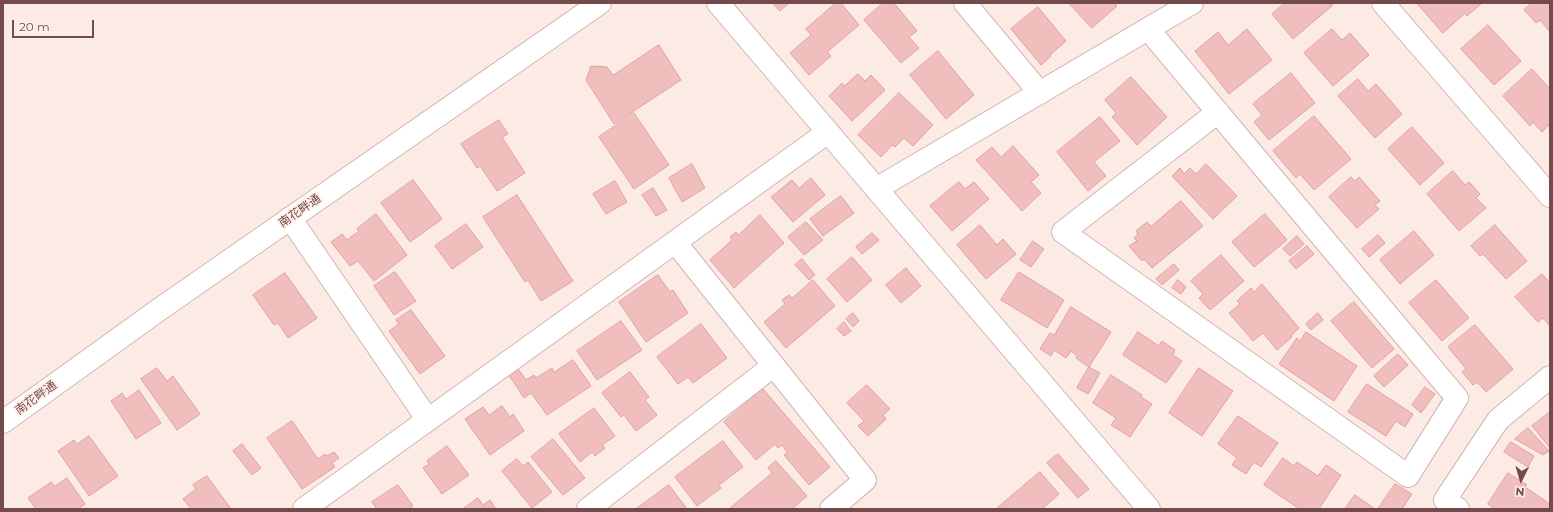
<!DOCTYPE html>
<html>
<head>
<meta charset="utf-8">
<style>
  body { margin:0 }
  #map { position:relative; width:1553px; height:512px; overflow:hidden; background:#fcebe5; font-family:Montserrat,sans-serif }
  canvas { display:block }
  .frame { position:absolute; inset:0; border:4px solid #744b4c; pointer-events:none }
  .north { position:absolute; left:1501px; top:460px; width:40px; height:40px; -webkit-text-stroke:3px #fff0eb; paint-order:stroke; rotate:185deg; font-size:11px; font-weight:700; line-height:16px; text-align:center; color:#744b4c }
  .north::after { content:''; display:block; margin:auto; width:14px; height:18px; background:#744b4c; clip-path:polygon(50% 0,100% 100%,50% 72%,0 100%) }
  .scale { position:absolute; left:12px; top:20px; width:82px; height:18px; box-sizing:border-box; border:2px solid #744b4c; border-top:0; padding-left:5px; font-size:12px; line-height:14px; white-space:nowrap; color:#744b4c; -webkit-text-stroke:3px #fff0eb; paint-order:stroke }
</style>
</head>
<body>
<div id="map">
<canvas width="1553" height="512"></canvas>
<div class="frame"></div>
<div class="north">N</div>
<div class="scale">20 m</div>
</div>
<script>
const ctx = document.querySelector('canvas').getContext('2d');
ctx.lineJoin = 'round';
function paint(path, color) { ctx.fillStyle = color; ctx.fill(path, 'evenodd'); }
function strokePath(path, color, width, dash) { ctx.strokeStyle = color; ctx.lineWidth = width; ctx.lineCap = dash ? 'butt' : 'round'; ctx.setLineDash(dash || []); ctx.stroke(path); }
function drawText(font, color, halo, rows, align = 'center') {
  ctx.font = font + ' Montserrat,"Noto Sans JP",sans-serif'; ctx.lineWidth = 3.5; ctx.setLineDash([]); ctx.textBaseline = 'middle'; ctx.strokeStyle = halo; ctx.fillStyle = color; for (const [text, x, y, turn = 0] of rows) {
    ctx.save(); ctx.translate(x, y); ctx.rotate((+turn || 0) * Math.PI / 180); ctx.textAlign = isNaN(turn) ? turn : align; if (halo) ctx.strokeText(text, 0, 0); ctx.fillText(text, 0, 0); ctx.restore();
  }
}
const building = new Path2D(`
  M773,3H789L780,11Z
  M836,3H841L859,25L827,52L831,56L809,75L790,53L811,35L806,29Z
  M883,3H894L917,31L909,37L919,48L901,63L864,20Z
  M1069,3H1115L1117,6L1092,28Z
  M1285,3H1331L1333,5L1293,39L1272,14Z
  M1417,3H1482L1467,16L1465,13L1443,33Z
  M1532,3H1550V32L1540,20L1536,23L1524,10Z
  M1038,7L1066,41L1050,55L1051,56L1041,65L1011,29Z
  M1488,25L1521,61L1494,85L1461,49Z
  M1247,29L1272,60L1229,94L1195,51L1218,32L1228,45Z
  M1332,29L1342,40L1350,33L1369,55L1333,86L1304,53Z
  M659,45L681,80L614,124L586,80L591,66L607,67L613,75Z
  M938,51L974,95L946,119L910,75Z
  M1532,69L1550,89V124L1542,132L1533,122L1530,126L1503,96Z
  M1291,73L1315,103L1269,140L1254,122L1262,115L1253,104Z
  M858,74L865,81L871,75L885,90L852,121L829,96L842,83L844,86Z
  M1131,77L1167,117L1137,145L1112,117L1116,113L1105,100Z
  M1358,79L1368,91L1376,84L1402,114L1375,138L1338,96Z
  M899,93L933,125L913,146L904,138L895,147L892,145L881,157L858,135Z
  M634,113L669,165L634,189L599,137Z
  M1314,116L1351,159L1314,190L1300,174L1296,178L1273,151Z
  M1100,117L1120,141L1094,162L1106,176L1088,191L1057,152Z
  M499,120L508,134L502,137L525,173L497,191L480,166L477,168L461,144Z
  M1412,127L1444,163L1420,185L1388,149Z
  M1013,146L1039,175L1031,182L1041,193L1022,211L976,160L992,147L1001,157Z
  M692,164L705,188L682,202L669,178Z
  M1206,164L1237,196L1213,219L1172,176L1180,168L1184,174L1190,168L1196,174Z
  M1453,171L1465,185L1469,182L1480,194L1476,198L1486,208L1459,231L1427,194Z
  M1351,177L1355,181L1359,177L1380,201L1375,205L1379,209L1357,228L1329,197Z
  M811,178L825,195L793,222L771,197L792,180L799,188Z
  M413,180L442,219L410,242L381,203Z
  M615,181L627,202L606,214L593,194Z
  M959,182L965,189L974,182L989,199L952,231L930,206Z
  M653,188L667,210L656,216L642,195Z
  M517,195L573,281L541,301L528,280L525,282L483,217Z
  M841,196L854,213L823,236L810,219Z
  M1181,201L1203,226L1152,268L1144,259L1142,261L1129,246L1137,241L1134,238L1138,234L1136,231L1147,222L1151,226Z
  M376,214L407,255L374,281L358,261L350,266L331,242L342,234L347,240L359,231L357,229Z
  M1265,214L1287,240L1254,267L1232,242Z
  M760,215L784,243L734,288L710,260L732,240L730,237L736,232L738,235Z
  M806,222L823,240L804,255L788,237Z
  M466,224L483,247L452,269L435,246Z
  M980,225L997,245L1003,239L1016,254L986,279L957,245Z
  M1495,225L1527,261L1506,279L1483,254L1480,256L1471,246Z
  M1414,231L1434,255L1400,284L1380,260Z
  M872,233L879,240L862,254L856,247Z
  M1378,235L1385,243L1369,257L1362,249Z
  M1297,236L1304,244L1290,256L1283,249Z
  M1033,241L1044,249L1031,267L1020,260Z
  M1307,246L1314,254L1296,269L1289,261Z
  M1221,255L1244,281L1210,310L1199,298L1203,294L1191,281Z
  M852,257L872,280L847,302L827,279Z
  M802,259L815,275L809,280L795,265Z
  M1174,264L1179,270L1162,285L1156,279Z
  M906,268L921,286L901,303L886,285Z
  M395,272L416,301L394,315L374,286Z
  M1019,272L1064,300L1047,328L1001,300Z
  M285,273L317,318L288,338L278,323L274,325L253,295Z
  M1542,274L1550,283V326L1543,318L1538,322L1515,297Z
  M658,275L670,292L673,290L688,313L646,342L619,302Z
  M813,280L835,306L786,348L764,322L785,304L782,300L789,295L792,298Z
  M1178,280L1186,287L1181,294L1172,288Z
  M1436,280L1469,318L1442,341L1409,303Z
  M1262,284L1299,328L1291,336L1292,337L1277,350L1263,333L1253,341L1229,313L1240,304L1237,301L1251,288L1254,292Z
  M1354,302L1394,349L1372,368L1331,321Z
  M1071,307L1111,332L1089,367L1076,358L1077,356L1071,351L1066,358L1054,350L1051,356L1040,349L1050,333L1054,335Z
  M411,310L445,356L420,374L389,331L399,324L396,320Z
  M853,313L859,321L853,327L846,319Z
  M1318,313L1323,320L1311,330L1306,324Z
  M621,321L642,350L597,380L577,351Z
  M844,322L851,331L844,336L837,329Z
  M701,324L727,358L693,383L688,377L678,384L657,357Z
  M1475,325L1513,369L1486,392L1477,382L1473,385L1462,372L1466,369L1448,347Z
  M1138,332L1159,346L1162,341L1175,350L1173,355L1182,361L1166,383L1123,355Z
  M1306,332L1357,366L1334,401L1279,364L1297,338L1300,341Z
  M1398,354L1408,365L1384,387L1374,376Z
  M573,360L591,386L547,415L531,393L524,398L507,372L516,366L526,380L534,375L536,378L552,368L554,372Z
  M1089,367L1100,373L1088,394L1077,388Z
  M157,368L167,381L173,376L200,414L177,430L141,379Z
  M1199,368L1233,391L1202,436L1169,413Z
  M630,372L649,397L645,400L657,415L636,431L624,415L621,417L602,393Z
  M1111,375L1142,395L1141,397L1152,404L1130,437L1111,425L1116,418L1093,403Z
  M1367,384L1413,414L1405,427L1396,421L1386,436L1348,412Z
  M867,385L890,409L883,415L886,419L868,436L858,426L864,421L847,403Z
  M1425,387L1435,394L1421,413L1412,405Z
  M763,389L830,467L809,485L784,455L787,452L782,445L778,448L775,444L756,460L724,422Z
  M139,390L161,423L136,439L111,401L122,393L126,399Z
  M502,406L510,417L513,414L524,431L490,455L465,419L483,407L489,415Z
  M594,408L615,436L602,445L605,448L595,456L592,452L580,462L559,434Z
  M1550,412V448L1532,426Z
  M1238,416L1278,443L1261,467L1254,462L1246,474L1232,465L1237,458L1218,444Z
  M292,421L318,459L325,454L327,456L334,452L339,458L332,463L335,467L302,489L267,438Z
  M1528,428L1549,451L1543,455L1515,439Z
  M89,436L118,476L89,496L58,451L74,440L77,444Z
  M553,439L585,478L563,495L531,457Z
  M723,441L743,467L719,485L721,488L697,506L675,477Z
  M1511,442L1534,456L1528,467L1504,452Z
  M242,444L261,468L252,475L233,451Z
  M447,446L469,475L442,494L423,468L429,464L427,461Z
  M1058,454L1089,489L1078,498L1047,463Z
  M1283,458L1294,466L1297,462L1318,476L1326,465L1341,475L1319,509H1297L1298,508L1264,485Z
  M517,459L523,466L528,462L552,492L532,508L502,471Z
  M776,461L807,496L792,509H729L772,473L768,468Z
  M1040,472L1059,494L1042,509H996Z
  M1508,473L1527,485L1525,487L1550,504V509H1495L1488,504Z
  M207,476L231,509H191L183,499L196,489L193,485Z
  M67,478L85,504L78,509H36L28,498L51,482L55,486Z
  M1395,484L1412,494L1402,509H1378Z
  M398,485L413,506L408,509H377L372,502Z
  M669,485L687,509H636Z
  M1355,495L1375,509H1345Z
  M478,498L483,505L490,500L496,509H463Z`);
paint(building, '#f0bfbd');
strokePath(building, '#e39f9e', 1);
const minor = new Path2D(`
  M718,3L1149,509
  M965,3L1040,93
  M1383,3L1550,196
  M1148,29L1457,398L1408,476L1063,232L1218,112
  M876,189L1192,3
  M290,218L428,420
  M675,242L865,480L831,509
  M3,422L160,309L600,3
  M304,509L828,132
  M588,509L773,366
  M1458,509L1445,500L1498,420L1550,377`);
strokePath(minor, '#d2b4b1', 24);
strokePath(minor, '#fff', 22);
drawText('12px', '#744b4c', '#fff0eb', [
  ["南花畔通",300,211,-35],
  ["南花畔通",36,398,-36]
]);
</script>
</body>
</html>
